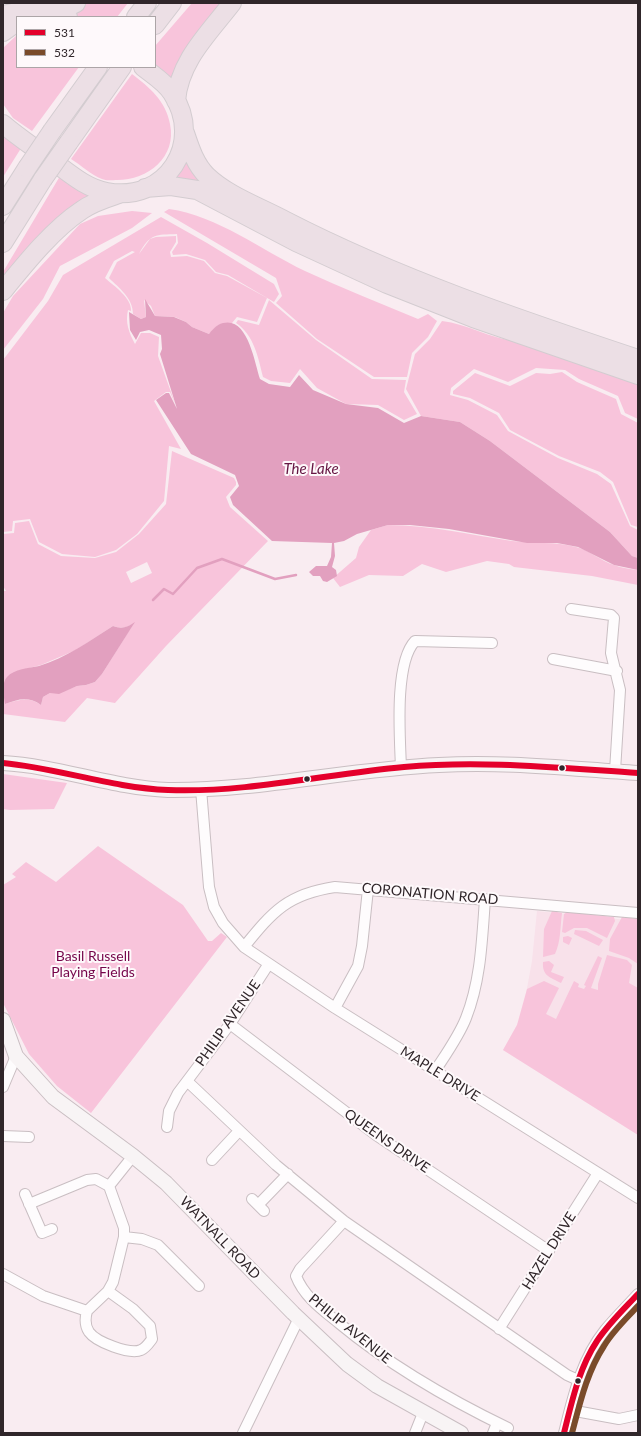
<!DOCTYPE html>
<html>
<head>
<meta charset="utf-8">
<style>
  body { margin:0 }
  #map { position:relative; width:641px; height:1436px; overflow:hidden; background:#f9ecf1; font-family:Lato,sans-serif }
  canvas { display:block }
  .frame { position:absolute; inset:0; border:4px solid #30262a; pointer-events:none }
  .legend { position:absolute; left:16px; top:16px; width:140px; height:52px; box-sizing:border-box; background:#fef9fb; border:1px solid #aca5a7; margin:0; padding:5px 7px; list-style:none; font-size:12px; color:#30262a }
  .legend li { display:flex; align-items:center; gap:8px; height:20px }
  .legend b { width:20px; border:1px solid #aca5a7 }
</style>
</head>
<body>
<div id="map">
<canvas width="641" height="1436"></canvas>
<div class="frame"></div>
<ul class="legend">
<li><b style="height:5px;background:#e4002b"></b>531</li>
<li><b style="height:5px;background:#7a4b2a"></b>532</li>
</ul>
</div>
<script>
const ctx = document.querySelector('canvas').getContext('2d');
ctx.lineJoin = 'round';
function paint(path, color) { ctx.fillStyle = color; ctx.fill(path, 'evenodd'); }
function strokePath(path, color, width, dash) { ctx.strokeStyle = color; ctx.lineWidth = width; ctx.lineCap = dash ? 'butt' : 'round'; ctx.setLineDash(dash || []); ctx.stroke(path); }
function drawText(font, color, halo, rows, align = 'center') {
  ctx.font = font + ' Lato,sans-serif'; ctx.lineWidth = 4; ctx.setLineDash([]); ctx.textBaseline = 'middle'; ctx.strokeStyle = halo; ctx.fillStyle = color; for (const [text, x, y, turn = 0] of rows) {
    ctx.save(); ctx.translate(x, y); ctx.rotate((+turn || 0) * Math.PI / 180); ctx.textAlign = isNaN(turn) ? turn : align; if (halo) ctx.strokeText(text, 0, 0); ctx.fillText(text, 0, 0); ctx.restore();
  }
}
paint(new Path2D(`
  M537,911L638,921V1135L503,1050L517,1025L523,1010L532,961Z`), '#f8e1ea');
paint(new Path2D(`
  M86,3H128L117,17H73L78,8Z
  M192,3H226L172,75L171,86L155,67V46Z
  M17,35V67H79L32,131L13,118L3,104V48Z
  M132,74C149,87 166,101 170,124C177,157 148,180 117,180C113,180 106,181 102,179C91,175 81,165 71,159Z
  M3,129L23,145L3,177Z
  M186,151L208,183L183,178L169,179Z
  M63,171L96,193L3,283V272Z
  M169,209C218,216 261,250 305,271C342,288 380,303 418,319L428,314L437,321L428,337L412,353L407,377H374L317,339L276,303L282,296L276,278L164,212Z
  M132,211L152,213L132,228L60,266L43,299L3,350V313L13,296L80,224L98,216Z
  M161,217L207,243L274,284L279,294L274,302L228,275L216,272L205,260L186,254L173,255L172,252L178,243L177,234C156,235 150,233 139,254L150,239L156,237L176,236V242L170,252L171,257L187,256L204,261L215,273L227,276L267,298L257,322L237,317L232,323L218,325L209,334L192,327L186,322L175,317L155,316L151,306L144,300L146,317L141,319L133,314C133,298 119,288 109,278L117,262L135,252L132,251L114,261L105,278C114,286 132,298 131,311L128,310C125,322 129,333 135,344L141,333H150L159,337L158,356L176,406L170,392H166L154,401L181,449L169,446L164,501L137,534L116,550L95,557L62,554L39,542L30,519L13,521L12,531L3,532V360L48,301L63,275Z
  M269,300L316,340L372,379L406,380L404,392L417,414L404,420L378,405L346,404L317,388L300,369L290,383L271,381L263,377C258,357 254,335 236,323L238,320L259,325Z
  M442,321C467,324 489,338 515,341L638,385V419L625,413L618,396L579,379L565,370L536,368L508,382L474,369L451,388L450,395L468,400L497,415L508,431L558,458L597,474L611,484L630,526L638,530V558L632,556L610,532L490,441L460,422L421,416L406,389L415,354L430,339Z
  M562,372L577,382L616,399L621,414L638,423V527L631,525L613,482L600,472L559,456L510,430L499,413L470,398L453,394V391L475,373L510,386L536,373L550,374Z
  M172,451L234,478L236,482V485L226,497L230,507L268,541L166,646L115,703L87,698L65,722L3,714V591H6L3,586V534L14,533L15,523L29,521L38,544L61,556L95,558L116,552L139,534L166,504ZM147,562L152,573L131,583L126,572ZM134,623L102,674L95,682L86,685L77,686L59,693H50L43,697L41,705C29,696 18,700 5,704L18,671L41,665L76,650L113,626C122,629 126,628 134,623Z
  M388,525C431,525 470,535 512,541C534,544 555,541 576,547C589,550 601,561 614,565C622,568 630,569 638,570V585L592,576L514,567L509,564L487,561L446,572L422,564L403,576L369,575L340,587L333,578L356,558L359,547L371,530Z
  M3,774L67,783L54,809L10,810L3,809Z
  M98,846L183,905L208,941H212L221,933L227,937L91,1113L57,1086L29,1054L3,1003V885L16,877L12,874L26,862L56,882Z
  M552,911L562,913C560,928 561,941 555,954L543,957L544,929Z
  M567,912L614,917L615,921L607,938L587,928H574L565,933L562,932L564,914Z
  M622,917L638,919V964L629,958L609,951L610,939Z
  M575,930L586,931L603,940L599,946L574,934Z
  M568,936L572,938L569,945L563,942V937Z
  M607,955L627,960L632,965L629,983L638,988V1135L503,1050L517,1025L527,989L544,981L559,988L546,1014L556,1019L574,981L579,984L578,987L584,989L586,986L584,985L598,956L602,958L591,988L598,990V984Z
  M549,961L554,965L551,972L564,977L561,983C550,977 542,976 543,962Z`), '#f8c4db');
paint(new Path2D(`
  M145,299L155,316L174,317L186,322L192,327L209,334C211,331 215,327 218,325C247,311 254,361 260,379L269,384L290,387L299,375L313,390L346,404L378,408L404,423L421,416L460,422L490,441L610,532L632,556L638,558V570L614,565L578,547L557,543H527L449,529L410,525H388L357,534L344,541L334,543L335,556L332,567L336,570L337,576L327,582L323,581L320,576H313L309,572L316,566H327L331,557L332,543L272,541L233,505L230,497L239,486L235,475L191,454L156,400L166,393H169L177,409L160,354L162,349L161,335L149,330L140,332L136,340L130,330L129,312L141,319L146,317Z
  M135,622L102,674L95,682L86,685L77,686L59,694L50,693L43,697L41,705C29,696 18,699 5,704C4,696 1,684 7,677C14,669 29,668 39,666C66,658 89,641 113,626C122,629 126,628 135,622Z`), '#e2a0bf');
strokePath(new Path2D(`
  M153,600L164,589L173,594L197,568L222,559L275,579L296,575`), '#e2a0bf', 2.5);
const street = new Path2D(`
  M571,609L611,615L614,618L611,653L620,690L615,771
  M553,659L617,671
  M401,768C400,738 394,663 415,641L492,643
  M201,789L209,887L214,907L223,923L244,947L335,1008L638,1198
  M244,947C273,911 288,894 335,887L638,913
  M335,1008L358,966L362,946L368,889
  M230,1024L376,1135L549,1251
  M435,1071C446,1054 459,1036 466,1018C481,980 482,939 485,899
  M187,1081L276,1165L344,1221L567,1375L578,1380
  M3,1087L16,1056
  M167,1127L169,1111L178,1093L230,1024L268,965
  M3,1136L29,1137
  M212,1160L239,1131
  M25,1194L42,1233L52,1229
  M252,1199L264,1211
  M29,1204L87,1180L96,1179L109,1186
  M258,1205L288,1174
  M344,1221L300,1269L296,1276C304,1297 323,1310 340,1324C392,1367 448,1399 508,1428
  M124,1237L142,1239L158,1245L199,1286
  M3,1274L43,1296L87,1311L108,1291L113,1282L124,1237V1228L109,1186L133,1156
  M87,1311C85,1318 85,1326 89,1332C96,1342 130,1355 141,1350C146,1348 149,1343 152,1339L150,1326L133,1309L108,1291
  M499,1329L598,1173
  M570,1410L619,1419L638,1415
  M243,1433L299,1318
  M415,1433L423,1413
  M493,1433L497,1423
  M564,1433C573,1397 581,1360 605,1330C615,1318 627,1306 638,1294`);
const secondary = new Path2D(`
  M3,763C59,766 112,788 168,790C259,791 348,769 439,765C505,761 572,769 638,773
  M3,1020L16,1056L53,1097L133,1156L166,1183L293,1313L347,1364L377,1386L461,1433`);
const highway = new Path2D(`
  M50,12L64,9L76,3
  M3,15L59,3
  M37,15L47,13L68,17
  M136,17L147,3
  M155,25L172,3
  M3,32L17,22
  M176,101C179,61 209,33 232,3
  M3,124C17,136 32,146 47,157C66,170 84,188 107,192C166,203 205,143 172,93C165,82 153,75 143,67
  M52,131L98,67
  M185,133C190,148 195,164 207,176C228,196 260,207 286,221C399,279 518,319 638,359
  M69,142L122,67
  M145,188L171,186L197,190L296,242L387,284L473,318L638,375
  M3,206L27,168
  M3,243L43,179
  M3,291C25,264 53,229 82,210C93,202 107,198 119,194`);
strokePath(street, '#c9bec2', 12);
strokePath(secondary, '#c9bec2', 16);
strokePath(highway, '#d3ccd0', 20);
strokePath(street, '#fefcfd', 10);
strokePath(secondary, '#f8f4f5', 14);
strokePath(highway, '#ecdfe5', 18);
const highwayBridge = new Path2D(`
  M27,168L52,131
  M43,179L69,142`);
strokePath(highwayBridge, '#d3ccd0', 20, []);
strokePath(highwayBridge, '#ecdfe5', 18);
strokePath(new Path2D(`
  M3,763C58,768 112,788 168,790C247,793 326,774 404,767C482,760 560,768 638,773
  M564,1433C572,1401 579,1368 597,1341C609,1323 624,1309 638,1294`), '#e4002b', 6);
strokePath(new Path2D(`
  M572,1433C580,1403 587,1372 604,1346C613,1331 626,1319 638,1306`), '#7a4b2a', 6);
for (const [x, y, r, color] of [
  [562,768,3.5,"#30262a"],
  [307,779,3.5,"#30262a"],
  [578,1381,3.5,"#30262a"]
]) { const dot = new Path2D(); dot.arc(x, y, r, 0, 2 * Math.PI); ctx.fillStyle = color; ctx.fill(dot); strokePath(dot, '#fef9fb', 1.5); }
drawText('14px', '#30262a', '#fef9fb', [
  ["CORONATION ROAD",430,894,5],
  ["PHILIP AVENUE",228,1023,-55],
  ["MAPLE DRIVE",440,1074,32],
  ["QUEENS DRIVE",387,1141,35],
  ["WATNALL ROAD",220,1238,46],
  ["HAZEL DRIVE",549,1251,-58],
  ["PHILIP AVENUE",350,1329,39]
]);
drawText('14px', '#75054a', '#fef9fb', [
  ["Basil Russell",93,956],
  ["Playing Fields",93,972]
]);
drawText('italic 15px', '#661643', '#fef9fb', [
  ["The Lake",311,469]
]);
</script>
</body>
</html>
